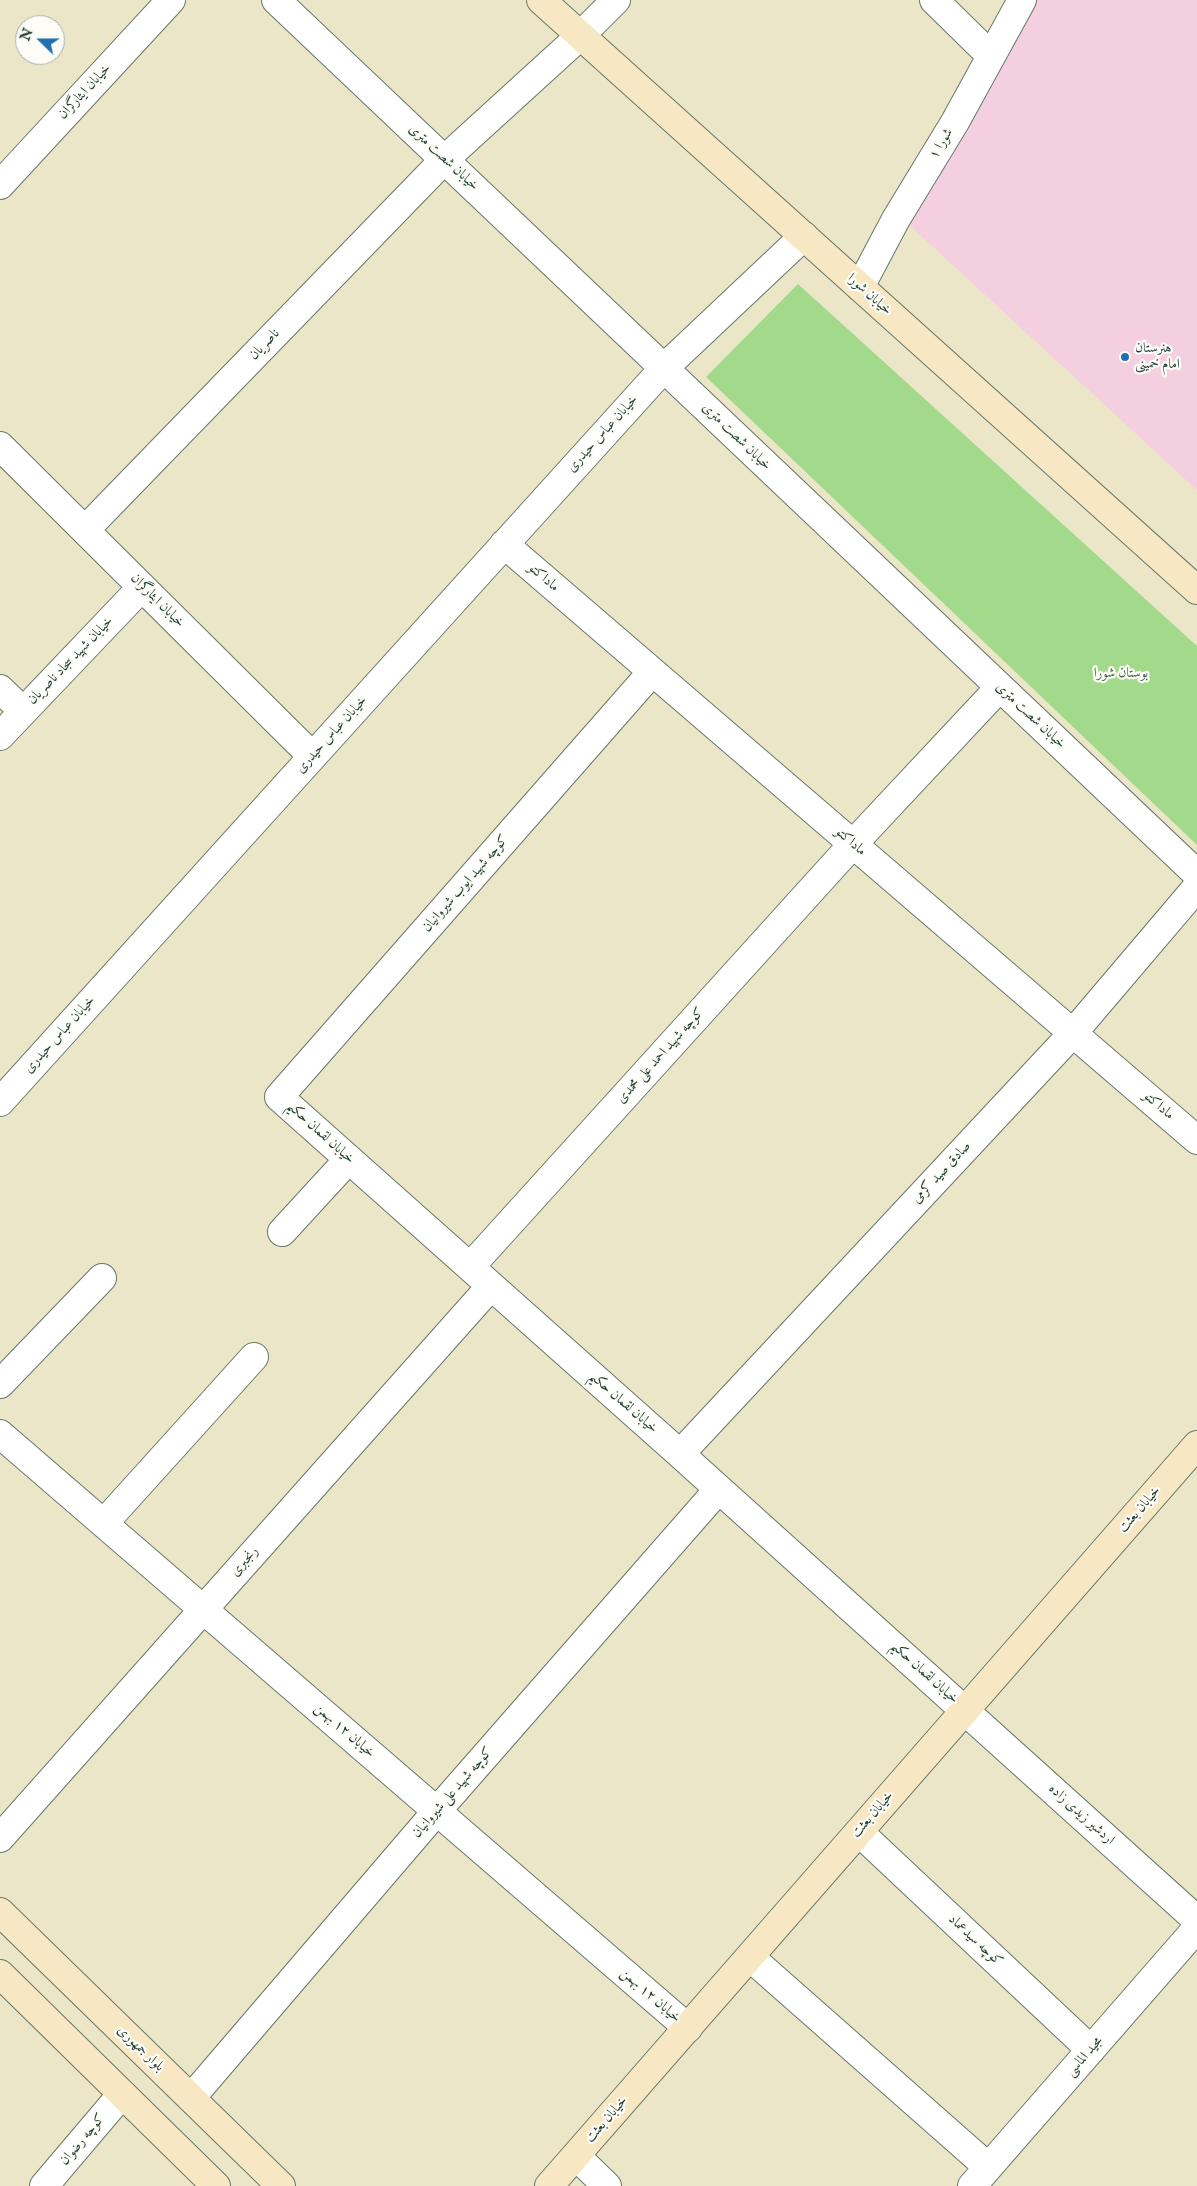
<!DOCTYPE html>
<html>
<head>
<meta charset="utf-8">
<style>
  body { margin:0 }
  #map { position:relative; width:1197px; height:2186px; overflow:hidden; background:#ece6c8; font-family:"IM FELL English",serif }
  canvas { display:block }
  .north { position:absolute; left:15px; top:15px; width:50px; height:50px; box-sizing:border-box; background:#fdfcf7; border:1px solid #a4b0a9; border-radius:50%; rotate:292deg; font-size:14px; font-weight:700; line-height:20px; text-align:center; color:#1f3d34 }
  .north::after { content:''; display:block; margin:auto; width:18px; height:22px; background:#1f6fb2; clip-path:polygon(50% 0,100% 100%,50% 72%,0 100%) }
</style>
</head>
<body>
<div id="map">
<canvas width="1197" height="2186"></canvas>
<div class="north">N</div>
</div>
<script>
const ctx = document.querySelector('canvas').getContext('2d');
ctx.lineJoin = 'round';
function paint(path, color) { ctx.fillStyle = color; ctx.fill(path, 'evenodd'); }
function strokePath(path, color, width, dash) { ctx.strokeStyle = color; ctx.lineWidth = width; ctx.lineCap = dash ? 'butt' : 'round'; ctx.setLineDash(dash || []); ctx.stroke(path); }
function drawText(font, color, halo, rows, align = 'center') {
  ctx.font = font + ' "IM FELL English",Amiri,serif'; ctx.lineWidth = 4.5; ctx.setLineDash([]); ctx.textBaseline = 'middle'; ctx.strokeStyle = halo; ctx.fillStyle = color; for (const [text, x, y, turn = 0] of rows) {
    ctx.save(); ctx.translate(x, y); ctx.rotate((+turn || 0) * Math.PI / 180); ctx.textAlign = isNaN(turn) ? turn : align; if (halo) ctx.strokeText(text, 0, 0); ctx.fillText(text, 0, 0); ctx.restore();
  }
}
paint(new Path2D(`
  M1035,0H1197V490L908,224Z`), '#f3cfe0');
paint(new Path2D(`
  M798,284L1197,646V845L706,377Z`), '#a2d98b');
const street = new Path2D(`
  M276,0L1197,874
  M934,0L991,56
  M0,185L171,0
  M860,287L896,219L955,122L1022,0
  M0,446L312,756
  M85,530L444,160L580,36L616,0
  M504,544L1197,1140
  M652,672L279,1097L680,1454L1197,1920
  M0,689L23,711
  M0,736L142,587
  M0,1102L664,368L804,236
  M282,1232L349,1159
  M470,1267L853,844L1000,687
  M0,1384L102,1278
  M0,1434L688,2028
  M680,1454L1073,1033L1197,887
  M104,1523L254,1357
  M859,1832L1091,2050
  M0,1838L491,1286
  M750,1957L988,2167
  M191,2098L436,1812L718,1490
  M576,2156L607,2186
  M44,2186L122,2094
  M972,2186L1197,1928`);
const secondary = new Path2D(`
  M541,0L1197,590
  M0,1912L281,2186
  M0,1974L216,2186
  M549,2186L1197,1445`);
strokePath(street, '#677868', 30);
strokePath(secondary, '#677868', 30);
strokePath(street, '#fff', 28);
strokePath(secondary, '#f8e7c3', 28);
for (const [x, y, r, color] of [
  [1125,357,5,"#1f6fb2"]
]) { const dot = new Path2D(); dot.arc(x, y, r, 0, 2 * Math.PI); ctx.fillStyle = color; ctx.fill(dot); strokePath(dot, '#fdfcf7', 2); }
drawText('14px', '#1f3d34', '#fdfcf7', [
  ["خیابان ایثارگران",85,92,-47],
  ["شورا ۱",942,144,-59],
  ["خیابان شصت متری",443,158,43],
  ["خیابان شورا",869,295,42],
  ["ناصریان",265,345,-46],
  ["خیابان عباس حیدری",603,434,-48],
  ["خیابان شصت متری",736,437,44],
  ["ماداکتو",543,578,41],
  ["خیابان ایثارگران",157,601,45],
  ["خیابان شهید سجاد ناصریان",71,661,-46],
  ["خیابان شصت متری",1030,716,43],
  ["خیابان عباس حیدری",332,735,-48],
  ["ماداکتو",850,842,41],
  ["کوچه شهید ایوب شیروانیان",466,884,-49],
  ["خیابان عباس حیدری",60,1035,-48],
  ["کوچه شهید احمد علی محمدی",661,1056,-48],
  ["ماداکتو",1158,1106,41],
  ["خیابان لقمان حکیم",320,1133,42],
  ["صادق صید کرمی",942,1173,-47],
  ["خیابان لقمان حکیم",623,1403,41],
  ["خیابان بعثت",1140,1510,-49],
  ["رنجبری",245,1562,-48],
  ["خیابان لقمان حکیم",924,1673,42],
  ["خیابان ۱۲ بهمن",344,1731,41],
  ["کوچه شهید علی شیروانیان",453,1793,-49],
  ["خیابان بعثت",873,1815,-49],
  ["اردشیر زیدی زاده",1081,1815,42],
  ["کوچه سیدعماد",975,1941,43],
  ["خیابان ۱۲ بهمن",650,1996,41],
  ["بلوار جمهوری",140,2049,44],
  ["مجید الماسی",1085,2057,-49],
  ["خیابان بعثت",607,2120,-49],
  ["کوچه رضوان",83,2140,-50]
]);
drawText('14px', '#1f3d34', '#fdfcf7', [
  ["هنرستان",1135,349],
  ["امام خمینی",1135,365]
], 'left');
drawText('14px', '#40644a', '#fdfcf7', [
  ["بوستان شورا",1121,674]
]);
</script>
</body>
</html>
